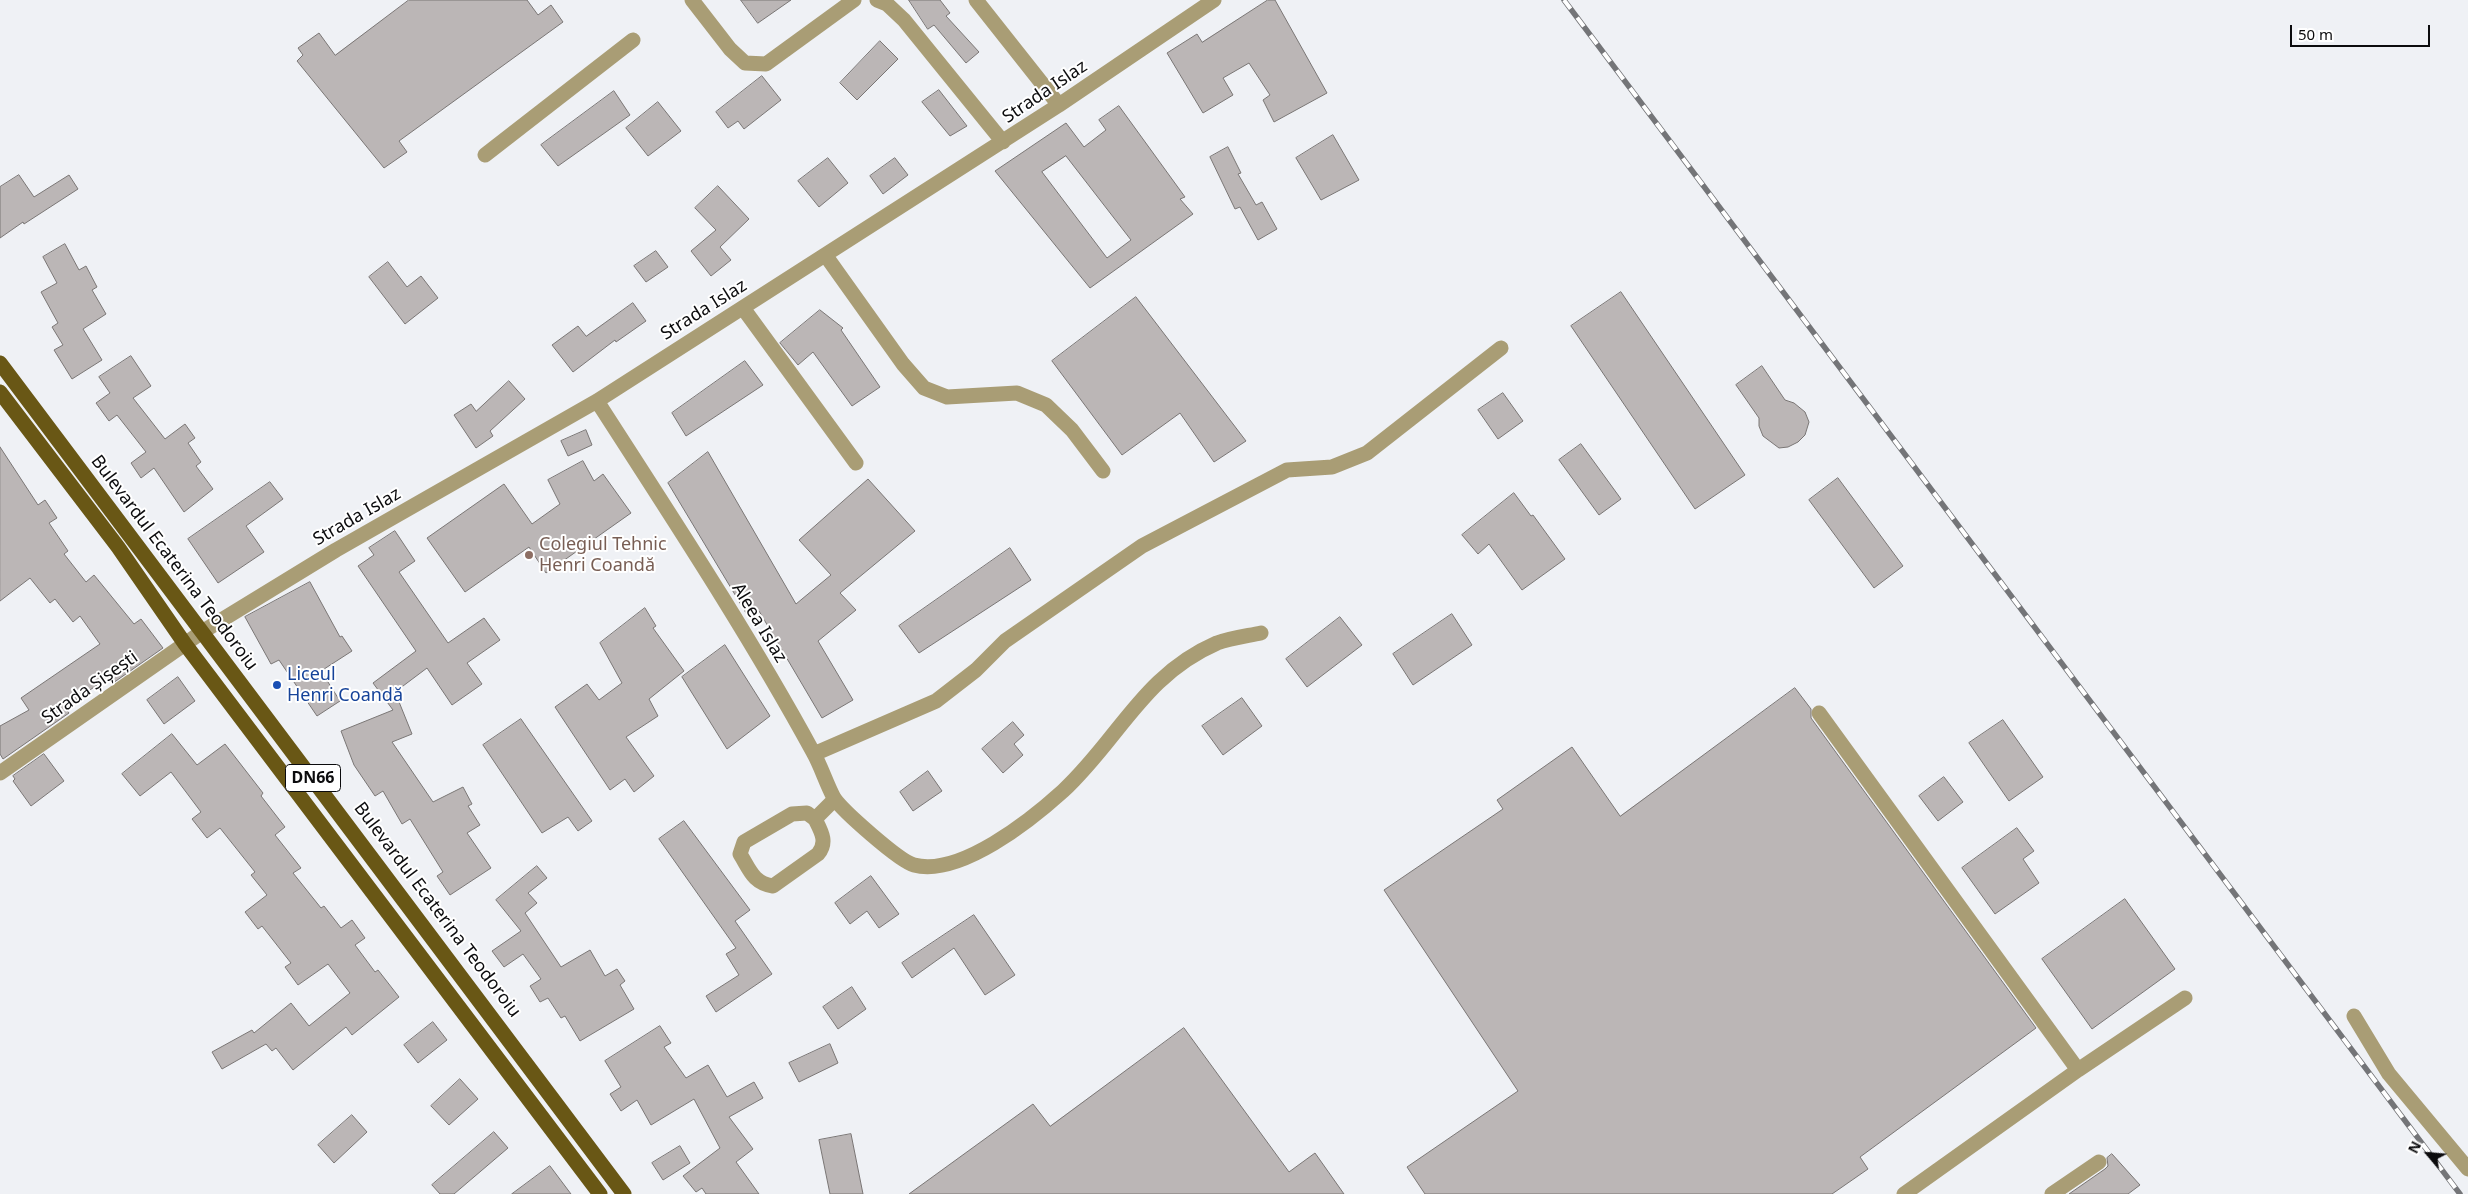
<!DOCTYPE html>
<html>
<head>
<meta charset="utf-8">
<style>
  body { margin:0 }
  #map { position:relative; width:2468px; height:1194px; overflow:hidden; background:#eff1f5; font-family:"Noto Sans",sans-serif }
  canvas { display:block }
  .north { position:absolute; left:2403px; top:1129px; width:50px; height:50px; -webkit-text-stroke:4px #fff; paint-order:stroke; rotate:297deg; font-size:14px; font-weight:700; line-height:20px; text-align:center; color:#0b0b0d }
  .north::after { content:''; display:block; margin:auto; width:18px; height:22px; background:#0b0b0d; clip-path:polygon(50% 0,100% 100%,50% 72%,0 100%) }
  .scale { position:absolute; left:2290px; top:25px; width:140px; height:22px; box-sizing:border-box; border:2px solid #0b0b0d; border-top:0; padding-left:6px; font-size:15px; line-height:18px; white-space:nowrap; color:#0b0b0d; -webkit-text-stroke:4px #fff; paint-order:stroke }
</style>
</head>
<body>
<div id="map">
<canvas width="2468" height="1194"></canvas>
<div class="north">N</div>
<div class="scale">50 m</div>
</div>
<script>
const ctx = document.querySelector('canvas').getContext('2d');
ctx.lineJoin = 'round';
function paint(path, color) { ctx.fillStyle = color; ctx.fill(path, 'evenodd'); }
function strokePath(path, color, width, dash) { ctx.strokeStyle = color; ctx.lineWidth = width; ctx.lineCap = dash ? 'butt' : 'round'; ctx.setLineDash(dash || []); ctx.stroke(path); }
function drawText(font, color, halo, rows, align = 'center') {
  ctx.font = font + ' "Noto Sans",sans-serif'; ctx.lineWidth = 4; ctx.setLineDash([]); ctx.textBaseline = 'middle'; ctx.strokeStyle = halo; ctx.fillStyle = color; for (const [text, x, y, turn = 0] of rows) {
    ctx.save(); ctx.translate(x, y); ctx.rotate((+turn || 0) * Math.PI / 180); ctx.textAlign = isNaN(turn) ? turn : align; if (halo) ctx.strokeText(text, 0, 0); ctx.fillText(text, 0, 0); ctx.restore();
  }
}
const building = new Path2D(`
  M409,0H527L538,15L551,5L563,22L399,141L407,152L384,168L297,61L303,55L298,48L319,33L335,55Z
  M741,0H791L758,23Z
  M909,0H940L950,13L946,16L979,52L966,63L934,25L928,29Z
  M1268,0H1275L1327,93L1274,122L1263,100L1270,95L1249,63L1223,78L1233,95L1203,113L1167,53L1197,34L1202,42Z
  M880,41L898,59L857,100L840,83Z
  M762,76L781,100L744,129L738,121L728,128L716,112Z
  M939,90L967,126L950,136L922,102Z
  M614,91L630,115L558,166L541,145Z
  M658,102L681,131L648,156L626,128Z
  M1119,106L1185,197L1180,199L1193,214L1090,288L995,171L1066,123L1084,147L1106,130L1099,120ZM1066,156L1131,240L1107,258L1042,172Z
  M1333,135L1359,180L1321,200L1296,158Z
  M1228,147L1241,173L1238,174L1256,205L1262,202L1277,229L1258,240L1240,207L1235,209L1210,157Z
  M828,158L848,183L819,207L798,181Z
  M895,158L908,175L883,194L870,176Z
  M19,175L34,197L69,175L78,189L24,224L23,222L0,238V187Z
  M718,186L749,219L720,247L731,260L711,276L691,251L716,230L695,208Z
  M65,244L79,270L86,266L97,287L92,290L106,314L83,329L102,360L72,379L54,350L63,345L52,327L58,323L41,292L57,283L43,257Z
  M656,251L668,267L646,282L634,266Z
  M388,262L407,287L421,276L438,298L405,324L369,277Z
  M1621,292L1745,475L1695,509L1571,326Z
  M1136,297L1246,441L1214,462L1180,413L1122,455L1052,361Z
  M633,303L646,321L616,342L615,340L573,372L552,345L578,326L586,336Z
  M820,310L843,328L841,330L880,387L852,406L813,352L798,365L780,343Z
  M131,356L151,386L133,398L165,439L185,424L195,438L188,443L201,462L196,466L213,489L184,512L154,468L141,478L131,463L146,452L117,415L109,421L96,403L110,393L99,377Z
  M745,361L763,385L686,436L672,413Z
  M1762,366L1785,400L1794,403L1805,412L1809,422L1805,435L1798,442L1788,447L1779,448L1763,436L1759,426V418L1736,385Z
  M509,381L525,399L490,431L493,436L476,448L454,415L471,404L476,411Z
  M1503,393L1523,421L1498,439L1478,410Z
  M586,430L592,445L568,456L561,441Z
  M1581,444L1621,499L1599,515L1559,460Z
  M0,447L38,505L45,500L57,518L49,523L68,551L64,554L86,582L94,575L134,624L141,619L163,648L113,683L108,677L65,708L69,713L3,759L0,754V726L29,710L21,698L100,644L80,616L73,622L55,599L50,603L30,578L0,601Z
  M708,452L796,604L831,575L799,540L868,479L915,531L840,593L856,610L818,641L853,700L822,718L759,611L749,618L668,483Z
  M583,461L594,481L603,474L631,513L546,573L529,547L465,592L427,538L504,484L532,524L560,504L548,480Z
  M1838,478L1903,566L1874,588L1809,500Z
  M270,482L283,499L246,526L264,552L218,583L188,539Z
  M1514,493L1531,516L1533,515L1565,559L1522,590L1489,544L1478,554L1462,535Z
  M395,531L415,561L399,572L448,643L484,618L500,640L467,663L482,684L452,705L427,668L395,692L412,734L392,742L433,802L463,787L472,804L468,806L480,825L467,833L491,868L450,895L437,876L443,872L410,819L402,824L383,791L375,796L354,765L341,731L393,710L373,683L416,651L358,566L374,555L369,548Z
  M1010,548L1031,580L919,653L899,626Z
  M310,582L340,637L342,636L352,651L321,671L340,701L317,716L279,660L271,664L245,617Z
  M645,608L656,626L653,628L684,671L649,699L658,716L626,737L654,776L634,792L625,779L610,790L555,707L587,684L599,700L622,683L600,643Z
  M1452,614L1472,645L1413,685L1393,654Z
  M1340,617L1362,645L1307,687L1286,659Z
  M725,645L770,716L727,749L682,677Z
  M178,677L195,701L164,724L147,700Z
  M1795,688L1811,709V718L2036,1028L1860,1157L1868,1169L1832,1194H1425L1407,1167L1518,1091L1384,890L1503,809L1497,800L1572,747L1620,816Z
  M1242,698L1262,726L1223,755L1202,726Z
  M521,719L592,821L578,831L568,817L542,833L483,745Z
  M2003,720L2043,777L2009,801L1969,743Z
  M1013,722L1024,735L1014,744L1023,755L1003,773L982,749Z
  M172,734L197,765L225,744L263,793L261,796L285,827L275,835L301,868L293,873L321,908L324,906L341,928L352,920L365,938L355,945L375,972L378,970L399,997L352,1035L346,1027L293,1070L276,1048L272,1051L266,1044L222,1069L212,1052L252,1030L254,1033L291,1003L309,1026L350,993L328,964L298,985L285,967L291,963L262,926L258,929L245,912L267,895L251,875L255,872L220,828L207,838L192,819L201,812L171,772L140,796L122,774Z
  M44,754L64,781L31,806L13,781L15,779L13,776Z
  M928,771L942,791L913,811L900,792Z
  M1944,777L1963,802L1938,821L1919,796Z
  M684,821L750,910L735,921L772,974L716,1012L706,996L739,975L726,954L736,948L659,839Z
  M2017,828L2034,851L2023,859L2039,883L1995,914L1962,868Z
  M537,866L547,878L528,893L537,903L525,913L561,967L590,950L605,976L617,969L625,981L620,985L634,1009L580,1041L565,1016L561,1018L548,998L540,1002L530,986L541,979L523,954L504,967L492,951L521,931L496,900Z
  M871,876L899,914L879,928L867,911L850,924L835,903Z
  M2125,899L2175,969L2092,1029L2042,959Z
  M974,915L1015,975L985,995L954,948L912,978L902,963Z
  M852,987L866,1009L838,1029L823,1007Z
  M433,1022L447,1040L418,1063L404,1045Z
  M660,1026L671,1043L664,1047L686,1078L708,1065L727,1097L754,1082L763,1098L729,1117L753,1149L736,1162L759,1194H706L702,1188L696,1192L683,1176L720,1148L694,1099L651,1125L637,1100L621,1111L610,1094L621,1087L605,1061Z
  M1184,1028L1289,1172L1315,1153L1344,1194H909L1033,1104L1050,1126Z
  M830,1044L838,1063L799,1082L789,1063Z
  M460,1079L478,1099L449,1125L431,1106Z
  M352,1115L367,1132L334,1163L318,1145Z
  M494,1132L508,1148L454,1194H440L432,1185Z
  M851,1134L863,1194H830L819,1140Z
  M680,1146L690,1163L663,1180L652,1163Z
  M2112,1154L2140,1185L2128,1194H2069L2105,1169L2108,1166L2107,1158Z
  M550,1166L571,1194H512Z`);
paint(building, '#bbb6b6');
strokePath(building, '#7a7675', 1);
strokePath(new Path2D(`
  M692,0L730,49L745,63L766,64L854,0
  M877,0L887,4L904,20L1003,142
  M976,0L1059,105
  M485,155L633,40
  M826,256L903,364L924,388L947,397L1017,393L1046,405L1072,430L1103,471
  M743,308L856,463
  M597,401C671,516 747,631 813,752C821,766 826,783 834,798C843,811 899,861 914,865C960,877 1031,820 1063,791C1119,739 1143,675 1217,643C1231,638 1247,636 1261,633
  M1819,713L2078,1070
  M814,754L936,701L976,670L1005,641L1142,546L1287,470L1332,467L1367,453L1501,348
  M0,773L202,632L336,550L597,401L1059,105L1214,0
  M815,819C821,831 828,842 818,854L773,886C753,883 750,870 740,854L744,842L792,814L807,813L815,819L835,799
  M2354,1016L2389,1074L2468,1169
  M1904,1194L2078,1070L2185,998
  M2052,1194L2099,1162`), '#a99d75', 15);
strokePath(new Path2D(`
  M0,363L624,1194
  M0,392L118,547L185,644L600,1194`), '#695715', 15);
const rail = new Path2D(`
  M1564,0L2460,1194`);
strokePath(rail, '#747578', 5.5);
strokePath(rail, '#fff', 4, [11]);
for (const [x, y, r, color] of [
  [529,555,5,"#8d6e63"],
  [277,685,5,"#1a4fb4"]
]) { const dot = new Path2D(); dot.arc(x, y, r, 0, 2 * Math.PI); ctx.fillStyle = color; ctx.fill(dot); strokePath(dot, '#fff', 2); }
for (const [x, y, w] of [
  [313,778,55]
]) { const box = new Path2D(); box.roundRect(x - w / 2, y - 13.5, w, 27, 4); ctx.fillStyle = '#fff'; ctx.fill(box); strokePath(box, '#0b0b0d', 1); }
drawText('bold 16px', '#0b0b0d', null, [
  ["DN66",313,778]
]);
drawText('18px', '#0b0b0d', '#fff', [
  ["Strada Islaz",1045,92,-34],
  ["Strada Islaz",704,310,-32],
  ["Strada Islaz",357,517,-30],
  ["Bulevardul Ecaterina Teodoroiu",174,563,53],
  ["Aleea Islaz",759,623,59],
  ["Strada Șișești",90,688,-35],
  ["Bulevardul Ecaterina Teodoroiu",437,910,53]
]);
drawText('18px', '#785e54', '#fff', [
  ["Colegiul Tehnic",539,545],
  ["Henri Coandă",539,566]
], 'left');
drawText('18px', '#164399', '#fff', [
  ["Liceul",287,675],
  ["Henri Coandă",287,696]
], 'left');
</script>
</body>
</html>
